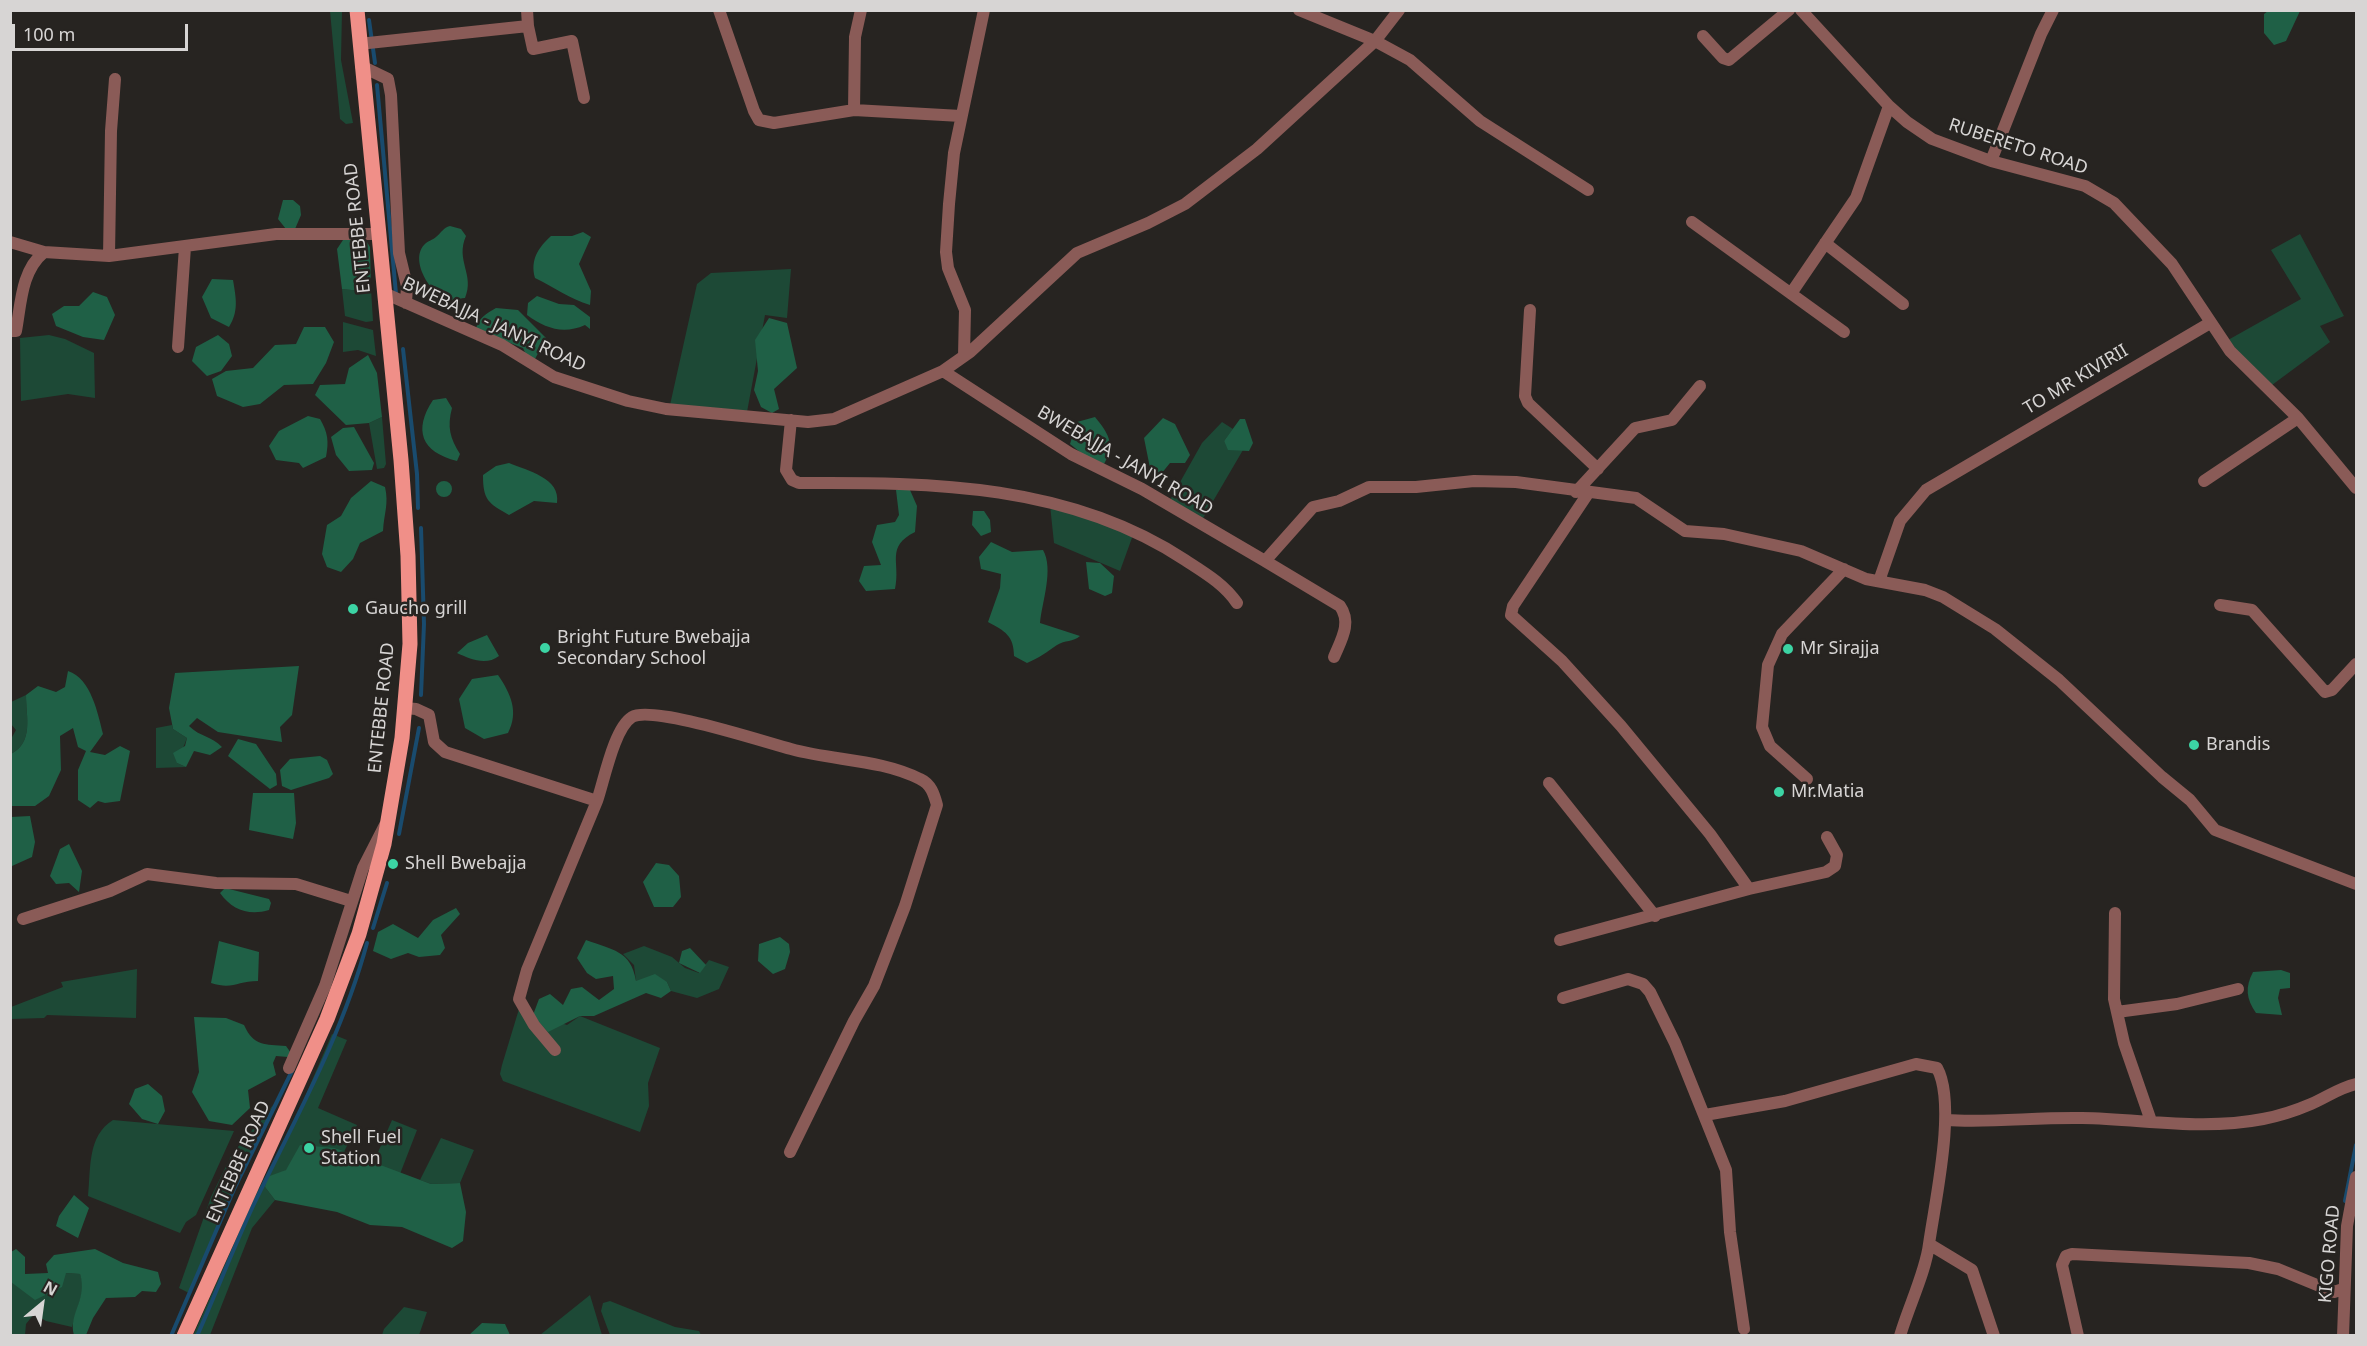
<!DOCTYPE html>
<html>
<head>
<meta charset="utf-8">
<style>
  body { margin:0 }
  #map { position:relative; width:2367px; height:1346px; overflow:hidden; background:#272421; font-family:"Noto Sans",sans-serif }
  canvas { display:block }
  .frame { position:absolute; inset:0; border:12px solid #d7d5d4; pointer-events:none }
  .north { position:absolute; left:12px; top:1274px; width:60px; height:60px; -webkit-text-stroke:4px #272421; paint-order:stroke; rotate:29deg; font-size:16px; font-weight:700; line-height:24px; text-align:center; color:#d7d5d4 }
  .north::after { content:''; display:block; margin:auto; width:21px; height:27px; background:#d7d5d4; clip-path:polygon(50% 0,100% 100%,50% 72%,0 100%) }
  .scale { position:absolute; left:12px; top:24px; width:176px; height:27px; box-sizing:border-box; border:3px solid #d7d5d4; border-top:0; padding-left:8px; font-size:18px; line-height:21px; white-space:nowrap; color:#d7d5d4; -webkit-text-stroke:4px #272421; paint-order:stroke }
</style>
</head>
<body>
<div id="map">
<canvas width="2367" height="1346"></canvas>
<div class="frame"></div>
<div class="north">N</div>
<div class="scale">100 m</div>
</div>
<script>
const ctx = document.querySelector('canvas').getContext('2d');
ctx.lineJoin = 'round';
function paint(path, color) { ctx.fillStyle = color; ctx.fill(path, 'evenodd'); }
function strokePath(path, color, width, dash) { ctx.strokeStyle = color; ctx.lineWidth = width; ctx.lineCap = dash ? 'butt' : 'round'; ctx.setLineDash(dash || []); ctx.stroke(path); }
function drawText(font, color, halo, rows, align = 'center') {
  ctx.font = font + ' "Noto Sans",sans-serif'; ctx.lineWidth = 5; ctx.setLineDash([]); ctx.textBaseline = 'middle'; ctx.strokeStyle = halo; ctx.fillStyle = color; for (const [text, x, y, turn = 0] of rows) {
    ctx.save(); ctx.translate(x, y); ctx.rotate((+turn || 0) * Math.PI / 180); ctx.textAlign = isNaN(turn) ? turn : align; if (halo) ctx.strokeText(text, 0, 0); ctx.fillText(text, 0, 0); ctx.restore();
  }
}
paint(new Path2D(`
  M330,11H342L341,60L353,123L346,124L340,119Z
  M2300,234L2344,316L2320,326L2330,342L2272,385L2237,354L2228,340L2301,299L2271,250Z
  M791,269L787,318L765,315L747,412L670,405L697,284L711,273Z
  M342,289L361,291L371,289L373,321L366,322L345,316Z
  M343,322L373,330L376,356L358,350L343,352Z
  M49,335L65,339L94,353L95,398L68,394L21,401L20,338Z
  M382,417L386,464L384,468L377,469L369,423Z
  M1222,422L1233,429L1224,441L1229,450H1243L1202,520L1170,500L1202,443Z
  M1050,505L1133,535L1120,571L1054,543Z
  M26,695C26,717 34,742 11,754V739L16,730L11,724V702Z
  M172,725L173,729L187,738L177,763L186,767L156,768V728Z
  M644,946L672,957L685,968L699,973L709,960L729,967L719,989L697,998L671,991L667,982L636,981L634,965L623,954Z
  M137,969L136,1018L47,1015L44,1018L11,1019V1007L63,987L61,982Z
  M519,1009L567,1025L580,1016L660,1048L648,1083L649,1106L640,1132L503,1081L500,1074L502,1065Z
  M332,1034L347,1040L318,1108L357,1125L344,1152L335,1148L286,1170L265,1187L275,1200L252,1228L210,1335L193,1336L257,1192L292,1127Z
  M273,1105L189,1293L179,1288L211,1197L232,1154Z
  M113,1120L234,1131L196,1215L186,1222L180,1233L88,1196C91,1169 87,1136 113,1120Z
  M392,1120L417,1130L400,1174L373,1164Z
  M441,1138L474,1150L460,1183L431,1184L420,1180Z
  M66,1273L80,1274L84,1286L72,1327L46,1321L34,1314L26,1324L25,1335H11L10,1276L11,1282Z
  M590,1295L602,1335H540Z
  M610,1301L675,1327L699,1331L701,1335H610L601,1311L603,1303Z
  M404,1307L427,1312L419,1335H382L384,1329Z`), '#1d4936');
paint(new Path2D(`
  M2268,11H2300L2286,41L2274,45L2264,33V14Z
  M283,200H293L300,206L301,215L295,229H286L278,219Z
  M450,226L461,229L466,236C455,261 475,274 465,298C461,298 455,301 451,300C432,298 409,261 424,245C427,241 433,240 436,237C442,232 443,228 450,226Z
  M583,232L591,237L579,264L591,291L590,305C570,299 554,287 535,278C530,260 538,248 551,236H572Z
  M364,237L370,247L371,289L361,291L342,289L337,249L343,240Z
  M212,279L233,280C236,298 239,311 229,327L211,318L202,297Z
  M93,292L107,297L115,315L104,340L83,337L56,326L52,314L64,306H79Z
  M537,296L559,304L574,305L590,317V329L585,325C563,335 545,328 527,315L528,303Z
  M496,308L518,310L546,338L535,359H528L523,348L476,330C477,319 487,313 496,308Z
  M769,318L787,323L797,368L774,389L779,409L772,413L761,407L754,390L758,371L755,340Z
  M304,327H325L334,342L326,363L313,384L284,385L260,404L243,407L217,396L212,379L226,371L253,368L275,345L296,344Z
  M218,335L229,344L232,356L221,371L207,376L192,361L196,347Z
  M368,355L377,373L382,417L369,423L346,425L315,395L320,385L345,384L349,368Z
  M446,398L452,408C447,427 450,438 460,454L457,461C421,452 413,430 433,400Z
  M308,416L320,419C328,433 329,441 326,457L303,468L299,463L276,460L269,446L279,431Z
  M1095,417C1108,433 1116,444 1104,464L1085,456L1070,444L1077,422Z
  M1163,418L1175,424L1190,455L1185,463H1170L1161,474L1151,473L1144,438Z
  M1240,419H1245L1253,443L1249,451L1228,450L1224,441Z
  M354,427L374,463L372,470L349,471L336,455L331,437L343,428Z
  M509,463C528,471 561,478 557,503L534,501L509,515C488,503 483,500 483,475L496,466Z
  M436 489a8 8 0 1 1 16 0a8 8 0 1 1-16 0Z
  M371,481L385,487C389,504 384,513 383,531L360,543L353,559L341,572L327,567L322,554L327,525L341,516L351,498Z
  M903,487L910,490L917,506L915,532C885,547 901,562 895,589L866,591L859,581L864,566L881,565L872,542L877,525L895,522L899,515L896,490Z
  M973,511H984L990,520L991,532L981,536L972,525Z
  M991,542L1012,552L1043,550C1054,569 1042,602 1040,623L1080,636C1073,642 1065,640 1057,645C1047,652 1039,658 1027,663L1014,656C1014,636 1005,631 988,622L1000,588L1001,574L981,569L979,557Z
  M1086,562L1100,563L1114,576L1112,593L1105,596L1089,589Z
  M487,635L499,656C486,666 470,659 457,653L468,643Z
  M299,666L292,715L280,727L282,742L218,732L197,718L189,726C200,737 212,736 222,747L210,755L194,751L186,767L177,763L173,753L185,746L187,738L173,729L169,708L175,673Z
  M68,671C91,678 98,714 103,734L90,752L105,755L120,746L130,751L120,801L105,803L98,801L90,808L78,800V770L86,751L78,747L73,728L60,736L61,770L49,796L35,806H11V754C34,742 26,717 26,695L38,686L56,692L65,687Z
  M498,675C511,694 519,712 508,733L484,739L465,728L459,699L472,679Z
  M238,739L256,744L276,774L277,785L270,789L228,756Z
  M320,756L327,760L333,774L329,778L291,790L282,786L280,770L290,759Z
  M253,793H294L296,823L293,839L249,830Z
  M30,816L35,842L32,857L12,866L11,817Z
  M69,844L82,871L79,892L69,883L56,884L50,876L60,849Z
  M656,863L669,865L679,876L681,897L673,907H654L643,882Z
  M225,888L269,899L271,903L269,910C249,916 232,910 220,893Z
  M456,908L460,914L441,935L445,948L440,955L419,957L408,953L391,959L373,951L378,932L393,924L418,938L433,920Z
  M780,937L789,944L790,952L785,969L773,974L758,961L759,944Z
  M586,940C612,950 631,950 636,981L655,974L667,982L671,991L661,998L646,993L594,1016H580L548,1032L533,1015L539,999L550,994L563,1005L571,989L582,987L599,1000L614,989L613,976L596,979L587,973L577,958Z
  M219,941L259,952L258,981C237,981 233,990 211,983Z
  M690,948L706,965L700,973L679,963L682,951Z
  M2281,970L2290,973V988L2280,989L2278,998L2282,1015L2256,1013C2246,999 2245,987 2253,972Z
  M194,1017L226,1018L244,1025C254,1047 265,1044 286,1046L291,1053L288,1057L276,1056L273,1063L276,1075L248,1090L250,1108L232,1125L209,1121L192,1092L199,1072Z
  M148,1084L162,1096L165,1111L158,1124L142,1119L129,1104L135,1089Z
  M300,1145L335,1148L431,1184L460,1183L466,1212L463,1241L452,1248L402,1227L370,1225L337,1212L275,1200L265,1187L267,1177L286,1170Z
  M74,1195L89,1208L78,1238L56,1226L59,1216Z
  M16,1249L25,1257V1274L48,1273L46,1264L54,1255L95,1249L123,1263L158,1272L161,1284L156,1292L142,1291L135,1297L106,1298L93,1318L86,1335H74C68,1314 88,1299 80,1274L66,1273L62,1287L35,1300L11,1282V1252Z
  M482,1323L505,1324L510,1335H469Z`), '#1f6046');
strokePath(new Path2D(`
  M369,20L375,63
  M377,85L396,294
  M403,349L417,474L418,508
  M421,528L424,624L421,695
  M399,834L419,728
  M373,928L387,883
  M2345,1201L2356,1145
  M171,1336L235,1187L293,1069
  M197,1336C216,1293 233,1249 253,1206C295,1119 342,1036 367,943`), '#194b6e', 4);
strokePath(new Path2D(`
  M719,10L754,111L759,120L774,123L854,110L961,116
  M1299,10L1375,41L1410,60L1480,121L1588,190
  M1801,10L1889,106L1907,122L1932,139L1991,161L2085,186L2114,203L2172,264L2230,351L2298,418L2356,488
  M528,26L533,49L572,41L584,98
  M1703,36L1723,58L1729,60L1789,10
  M359,44L528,26L527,10
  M361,66L388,79L391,95L399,253L407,286L406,303
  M854,110L855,37L861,10
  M1991,161L2041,34L2053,10
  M1692,222L1844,332
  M10,242L44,252
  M1825,243L1903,304
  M109,256L111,131L115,79
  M1792,292L1856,198L1889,106
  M384,293L502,345L554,377L628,401L666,409L808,422L834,419L943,371L970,352L1077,253L1148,223L1185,204L1257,149L1375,41L1399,10
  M1530,310L1525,396L1528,403L1598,469
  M10,331H16C21,304 21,271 44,252L109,256L276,234H379
  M178,347L185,247
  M964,356L965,310L948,268L946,252L949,204L954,153L984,10
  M943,371L1071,454L1142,489L1265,561L1313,507L1339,501L1369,487H1416L1474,481L1516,482L1636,498L1685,531L1724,534L1801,551L1866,579L1925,590L1943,597L1995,629L2059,680L2162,777L2190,800L2215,830L2356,884
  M791,420L786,470L792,480L799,483C933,482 1070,484 1185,560C1205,573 1224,584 1237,603
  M2204,481L2298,418
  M1576,492L1635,428L1672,420L1700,386
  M1265,561L1340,606C1352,623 1341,640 1334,657
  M1879,581L1900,521L1926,490L2210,323
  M2220,605L2252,610L2325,692L2332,690L2356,664
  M405,708L416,709L429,715L434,742L445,752L597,801L527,970L519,999L534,1025L555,1050
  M1807,779L1770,746L1762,727L1768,665L1782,634L1844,569
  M1549,783L1655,916
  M597,801C604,781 614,728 632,717C652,705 764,742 791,749C834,761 880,759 920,779C931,784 934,794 937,805L905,906L874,986L854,1021L790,1152
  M1749,889L1826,872L1835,866L1837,855L1827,837
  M2115,913L2114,999L2124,1043L2151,1121
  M23,919L110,891L147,874L216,883L296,884L351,901
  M1560,940L1749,889L1710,834L1621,726L1562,661L1511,615L1513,606L1589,492
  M1563,998L1628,979L1643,984L1650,992L1675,1043L1726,1170L1730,1232L1744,1329
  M2117,1012L2177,1004L2238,989
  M289,1068L325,986L363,868L385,825
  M1705,1115L1785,1101L1916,1064L1937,1068C1957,1104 1935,1201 1929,1244C1926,1271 1908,1308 1900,1336
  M1946,1120C1991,1123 2036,1117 2082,1118C2144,1119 2201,1131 2263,1119C2279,1116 2297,1110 2311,1104C2327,1097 2339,1088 2356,1084
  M1929,1244L1972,1270L1994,1336
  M2078,1336L2062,1265L2066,1256L2072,1254L2249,1263L2278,1269L2334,1292L2343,1289
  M2343,1336L2347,1226L2356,1177`), '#8a5b57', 12);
strokePath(new Path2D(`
  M184,1336L327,1019L359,934L384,844L402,738L410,644L408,556L401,460L357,10`), '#f08f88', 15);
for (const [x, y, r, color] of [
  [353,609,6,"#3cd4a4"],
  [545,648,6,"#3cd4a4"],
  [1788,649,6,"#3cd4a4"],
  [2194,745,6,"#3cd4a4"],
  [1779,792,6,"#3cd4a4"],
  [393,864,6,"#3cd4a4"],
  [309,1148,6,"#3cd4a4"]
]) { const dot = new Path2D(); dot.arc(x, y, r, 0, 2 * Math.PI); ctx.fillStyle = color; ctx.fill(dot); strokePath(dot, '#272421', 2); }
drawText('18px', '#d7d5d4', '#272421', [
  ["RUBERETO ROAD",2018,147,18],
  ["ENTEBBE ROAD",358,228,-96],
  ["BWEBAJJA - JANYI ROAD",494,325,25],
  ["TO MR KIVIRII",2076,380,-31],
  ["BWEBAJJA - JANYI ROAD",1125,461,30],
  ["ENTEBBE ROAD",382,708,-84],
  ["ENTEBBE ROAD",239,1162,-66],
  ["KIGO ROAD",2330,1254,-85]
]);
drawText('18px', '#d7d5d4', '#272421', [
  ["Gaucho grill",365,609],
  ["Bright Future Bwebajja",557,638],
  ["Secondary School",557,659],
  ["Mr Sirajja",1800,649],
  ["Brandis",2206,745],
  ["Mr.Matia",1791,792],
  ["Shell Bwebajja",405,864],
  ["Shell Fuel",321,1138],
  ["Station",321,1159]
], 'left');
</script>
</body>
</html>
